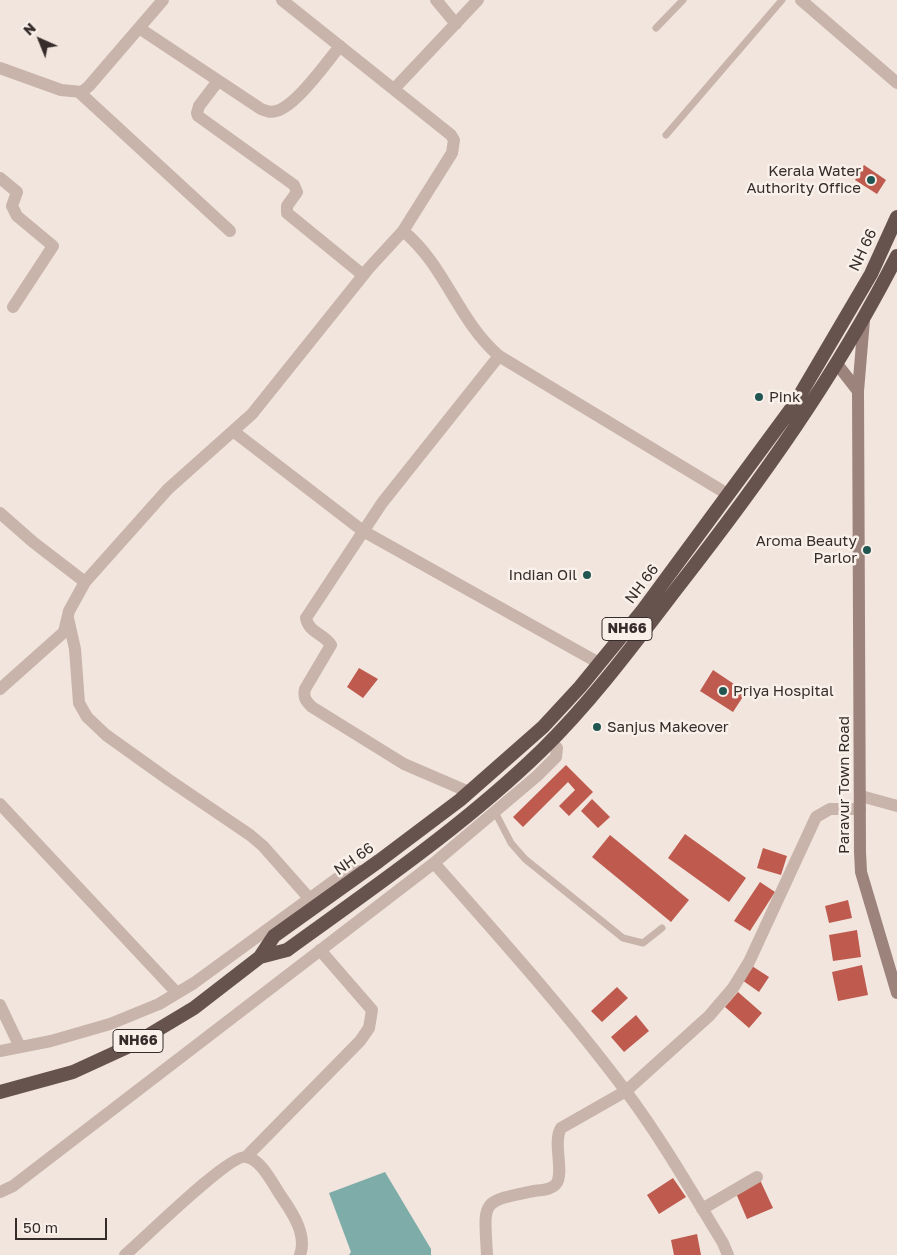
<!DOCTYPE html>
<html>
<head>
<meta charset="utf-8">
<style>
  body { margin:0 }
  #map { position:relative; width:897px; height:1255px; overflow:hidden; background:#f1e5de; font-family:"Golos Text",sans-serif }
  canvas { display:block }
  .north { position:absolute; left:15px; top:15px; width:50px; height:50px; -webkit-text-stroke:4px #f9f0ea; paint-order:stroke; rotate:316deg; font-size:14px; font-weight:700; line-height:20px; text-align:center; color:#362c29 }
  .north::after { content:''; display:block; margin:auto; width:18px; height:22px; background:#362c29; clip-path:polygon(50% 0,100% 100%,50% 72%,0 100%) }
  .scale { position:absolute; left:15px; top:1218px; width:92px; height:22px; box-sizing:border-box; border:2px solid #362c29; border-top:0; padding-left:6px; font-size:15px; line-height:18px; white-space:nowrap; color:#362c29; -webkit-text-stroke:4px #f9f0ea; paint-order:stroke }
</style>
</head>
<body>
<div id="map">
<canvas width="897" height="1255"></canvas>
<div class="north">N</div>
<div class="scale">50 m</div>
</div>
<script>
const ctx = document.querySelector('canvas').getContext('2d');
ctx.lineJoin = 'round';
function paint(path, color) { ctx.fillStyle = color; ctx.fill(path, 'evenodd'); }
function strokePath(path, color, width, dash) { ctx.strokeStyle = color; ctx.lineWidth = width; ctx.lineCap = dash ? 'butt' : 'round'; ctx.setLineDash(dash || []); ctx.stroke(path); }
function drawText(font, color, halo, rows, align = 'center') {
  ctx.font = font + ' "Golos Text",sans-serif'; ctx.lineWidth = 5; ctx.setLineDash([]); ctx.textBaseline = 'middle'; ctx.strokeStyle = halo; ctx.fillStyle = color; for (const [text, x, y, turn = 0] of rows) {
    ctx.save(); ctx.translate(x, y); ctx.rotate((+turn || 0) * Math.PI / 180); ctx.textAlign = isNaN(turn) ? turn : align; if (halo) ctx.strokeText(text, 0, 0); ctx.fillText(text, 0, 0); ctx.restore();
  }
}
paint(new Path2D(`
  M385,1172L431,1249V1255H349L351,1252L329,1193Z`), '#7eaca8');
paint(new Path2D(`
  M864,165L886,180L877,194L855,180Z
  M359,668L378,679L363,698L347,687Z
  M713,670L746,692L733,712L700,691Z
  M566,765L593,792L569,816L559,806L575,790L568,782L523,827L513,817Z
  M592,799L610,817L598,828L581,811Z
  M685,834L746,878L729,902L668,858Z
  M610,835L689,900L671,922L592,857Z
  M763,848L787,856L781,875L757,868Z
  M760,882L775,892L750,931L734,921Z
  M848,900L852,918L829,923L825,906Z
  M857,930L861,957L833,961L829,935Z
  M862,965L868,995L838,1001L832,972Z
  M752,966L769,977L759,992L742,980Z
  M617,987L628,998L602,1022L591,1011Z
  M738,992L762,1013L749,1028L725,1007Z
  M636,1015L649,1031L624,1052L611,1037Z
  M673,1178L686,1197L659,1214L647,1195Z
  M760,1180L773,1208L747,1219L735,1191Z
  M697,1234L701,1255H674L671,1240Z`), '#be5b4e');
strokePath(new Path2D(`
  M656,28L683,0
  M666,135L782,0
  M495,812L511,843L525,859L623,938L643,943L662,928`), '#c8b4aa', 7);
strokePath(new Path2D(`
  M436,0L456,24
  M801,0L897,83
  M139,28L261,109C266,111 270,113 276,111C296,106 326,63 340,46
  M0,68L61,90L82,92L89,86L163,0
  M218,81L199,106L197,113L198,116L294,185L297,192L287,206V213L363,275
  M394,89L478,0
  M79,92L230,231
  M0,178L17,192L12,206L17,216L53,246L13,307
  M403,231C445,265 458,321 499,356L729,495
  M233,431L363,531L599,663
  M0,513L33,542L85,582
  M68,618L75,649L79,703L87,717L106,735L169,780L250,835L263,846L309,898
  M0,689L64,632L69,611L85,582L168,489L252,414L369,268L403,231L452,153L454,140L451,135L282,0
  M469,792L404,764L312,707C306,701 303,698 305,689L331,645C324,634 309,633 306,618L382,503L499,356
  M861,796L897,806
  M0,804L177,993
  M434,863C499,937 566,1011 625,1090C661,1138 692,1192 723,1243L728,1255
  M0,1005L20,1047
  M0,1051L51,1041L110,1024L159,1004L194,983L339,877L349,871H365
  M246,1157L360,1041L369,1028L372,1010L320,950
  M0,1192L13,1186L434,863L537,776L556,757L557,748L551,741
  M702,1209L757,1177
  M125,1255C143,1240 229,1154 246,1157C262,1159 274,1187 283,1199C294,1215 307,1236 300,1255
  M487,1255C484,1200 480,1202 534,1191C541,1190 551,1190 556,1184C565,1173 552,1142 561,1128L626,1091L709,1016L733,988L749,962L816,817L830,809H860`), '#c8b4aa', 12);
strokePath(new Path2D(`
  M864,320L858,391L860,852L861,872L897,993
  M837,364L858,391`), '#9c837c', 12);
strokePath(new Path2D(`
  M260,957L287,950C374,887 465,825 542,750C592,701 634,644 677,588C759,483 836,376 897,256
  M0,1092L73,1072L134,1044L194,1008L260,957L274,936L379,861L460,800L543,727L580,687L643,610L794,405L871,274L897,217`), '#67534e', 14);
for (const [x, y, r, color] of [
  [871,180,5,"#215552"],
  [759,397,5,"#215552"],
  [867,550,5,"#215552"],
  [587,575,5,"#215552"],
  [723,691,5,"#215552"],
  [597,727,5,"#215552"]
]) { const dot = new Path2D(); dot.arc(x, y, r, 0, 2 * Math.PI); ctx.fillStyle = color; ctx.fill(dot); strokePath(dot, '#f9f0ea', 2); }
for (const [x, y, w] of [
  [627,629,50],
  [138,1041,50]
]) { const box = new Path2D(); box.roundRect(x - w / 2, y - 11.5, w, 23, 4); ctx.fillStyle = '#f9f0ea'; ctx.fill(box); strokePath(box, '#362c29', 1); }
drawText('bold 14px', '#362c29', null, [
  ["NH66",627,629],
  ["NH66",138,1041]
]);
drawText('15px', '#362c29', '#f9f0ea', [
  ["Kerala Water",861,171],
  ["Authority Office",861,188],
  ["Pink",769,397,"left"],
  ["Aroma Beauty",857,541],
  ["Parlor",857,558],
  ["Indian Oil",577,575],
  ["Priya Hospital",733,691,"left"],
  ["Sanjus Makeover",607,727,"left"]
], 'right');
drawText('15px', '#362c29', '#f9f0ea', [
  ["NH 66",863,250,-65],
  ["NH 66",642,584,-53],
  ["Paravur Town Road",844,785,-90],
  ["NH 66",354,859,-35]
]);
</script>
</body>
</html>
